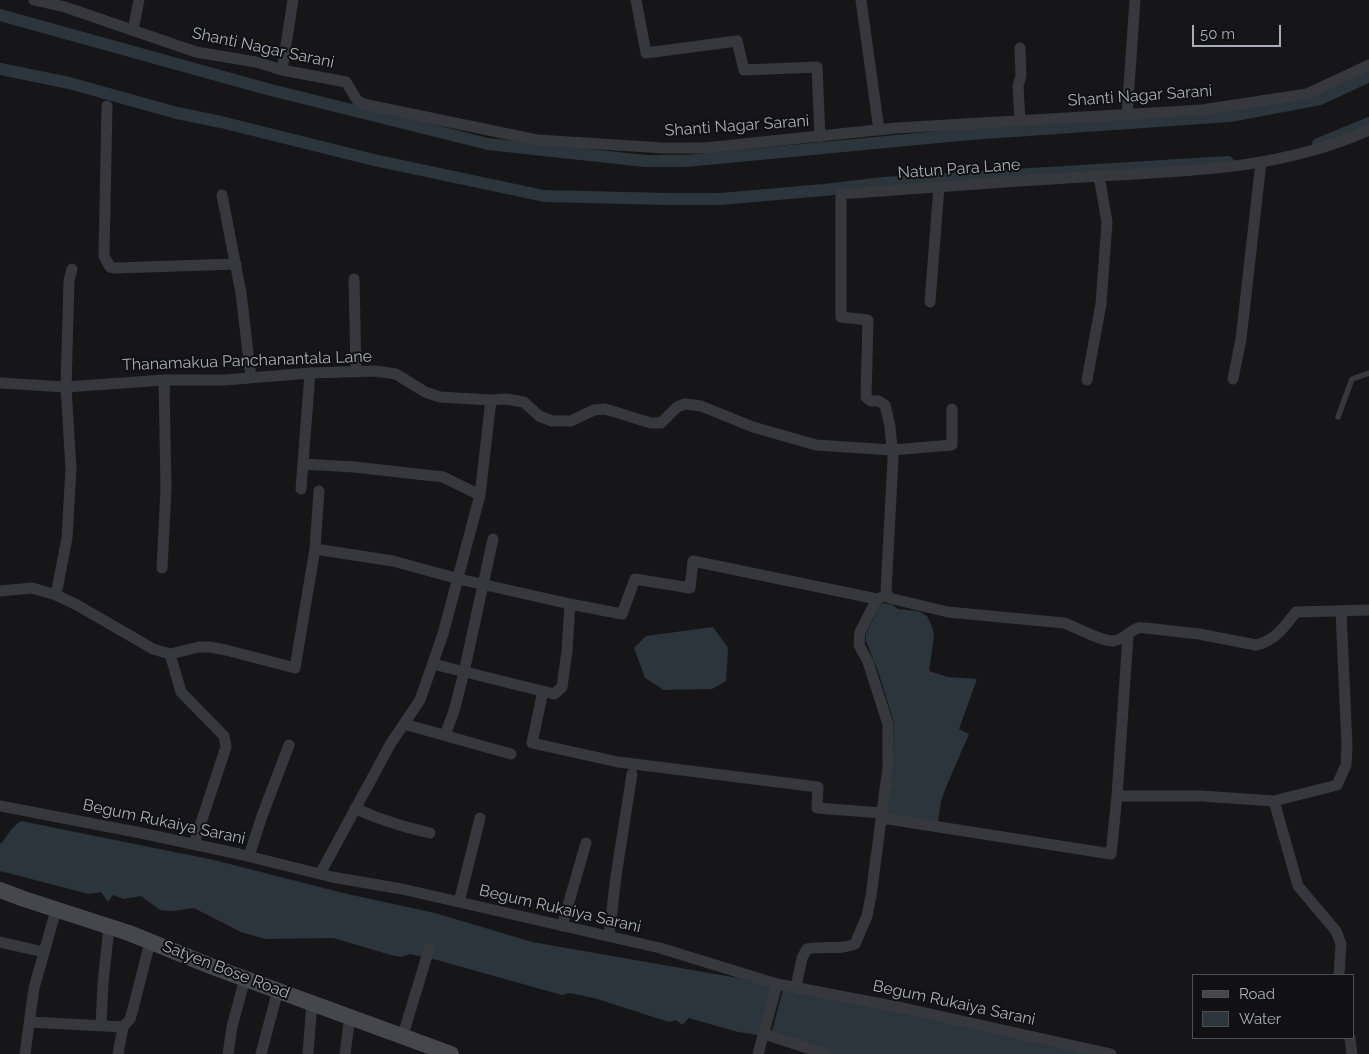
<!DOCTYPE html>
<html>
<head>
<meta charset="utf-8">
<style>
  body { margin:0 }
  #map { position:relative; width:1369px; height:1054px; overflow:hidden; background:#161618; font-family:Raleway,sans-serif }
  canvas { display:block }
  .legend { position:absolute; left:1192px; top:974px; width:162px; height:65px; box-sizing:border-box; background:#111113; border:1px solid #4d4f55; margin:0; padding:6px 9px; list-style:none; font-size:15px; color:#a8adb8 }
  .legend li { display:flex; align-items:center; gap:10px; height:25px }
  .legend b { width:25px; border:1px solid #4d4f55 }
  .scale { position:absolute; left:1192px; top:25px; width:89px; height:22px; box-sizing:border-box; border:2px solid #a8adb8; border-top:0; padding-left:6px; font-size:15px; line-height:18px; white-space:nowrap; color:#a8adb8; -webkit-text-stroke:4px #111113; paint-order:stroke }
</style>
</head>
<body>
<div id="map">
<canvas width="1369" height="1054"></canvas>
<ul class="legend">
<li><b style="height:6px;background:#45474d"></b>Road</li>
<li><b style="height:14px;background:#2c353c"></b>Water</li>
</ul>
<div class="scale">50 m</div>
</div>
<script>
const ctx = document.querySelector('canvas').getContext('2d');
ctx.lineJoin = 'round';
function paint(path, color) { ctx.fillStyle = color; ctx.fill(path, 'evenodd'); }
function strokePath(path, color, width, dash) { ctx.strokeStyle = color; ctx.lineWidth = width; ctx.lineCap = dash ? 'butt' : 'round'; ctx.setLineDash(dash || []); ctx.stroke(path); }
function drawText(font, color, halo, rows, align = 'center') {
  ctx.font = font + ' Raleway,sans-serif'; ctx.lineWidth = 4; ctx.setLineDash([]); ctx.textBaseline = 'middle'; ctx.strokeStyle = halo; ctx.fillStyle = color; for (const [text, x, y, turn = 0] of rows) {
    ctx.save(); ctx.translate(x, y); ctx.rotate((+turn || 0) * Math.PI / 180); ctx.textAlign = isNaN(turn) ? turn : align; if (halo) ctx.strokeText(text, 0, 0); ctx.fillText(text, 0, 0); ctx.restore();
  }
}
paint(new Path2D(`
  M881,603L893,605L898,609L918,611L927,616L932,626L934,637L929,671L948,677L977,679L959,729L969,734L946,787L941,801L937,829L886,822L893,769L894,722L878,671L866,641V634Z
  M713,627L728,648L726,681L712,689L664,690L645,678L634,648L646,636Z
  M21,821L214,860L343,893L435,913L532,942L772,984L758,1035L738,1032L689,1018L682,1025L676,1020L669,1022L594,998L569,993L562,995L437,960L410,954L402,957L391,955L333,938L265,939L241,932L194,908L173,911L160,910L141,896L124,899L113,895L108,902L101,892L89,894L0,871V844C9,835 10,828 21,821Z
  M783,989L921,1016L1093,1054H823L770,1039Z`), '#2c353c');
strokePath(new Path2D(`
  M0,15L267,89L488,144L645,161H686L970,134L1230,116L1320,99L1369,76
  M0,69L69,83L177,113L221,122L374,160L544,196L668,199H720L824,190L884,183L1228,162
  M1318,144L1369,123`), '#2c353c', 12);
strokePath(new Path2D(`
  M1338,417L1352,379L1369,373`), '#37383d', 5.5);
strokePath(new Path2D(`
  M34,0L65,7L196,52L256,62L282,70L346,82L357,100L363,104L537,140L664,148H705L896,128L1202,110L1307,94L1369,65
  M636,0L646,53L737,41L744,70L817,67L820,137
  M861,0L879,130
  M133,30L139,0
  M1020,48L1021,76L1018,86L1020,121
  M282,70L293,0
  M107,106L104,256L110,267L116,268L236,264
  M1127,115L1135,0
  M222,195L241,293L251,378
  M354,279L356,370
  M930,302L939,187
  M1233,379L1241,339L1261,162
  M1087,380L1101,304L1107,222L1099,176
  M0,383L66,387L164,380H225L310,373L375,371L396,374L425,392L440,397L491,400L506,399L524,402L539,416L552,421H571L594,410L605,409L651,423H661L677,407L685,404L701,406L753,427L816,445L892,450L893,459L886,591L889,598L948,612L1064,623C1078,628 1100,641 1113,641C1124,640 1131,630 1138,628C1140,627 1143,628 1146,628L1199,634L1256,645C1275,641 1285,626 1296,612L1369,610
  M952,409V445L892,450L890,426L885,405L879,401H871L866,397L868,320L841,317V194C927,188 1012,181 1098,176C1191,171 1283,169 1369,130
  M303,464L354,467L443,477L480,495
  M301,489L310,373
  M315,549L393,561L459,579L570,604L622,614L635,579L690,588L693,561L877,599
  M162,568L166,489L164,380
  M0,591L32,588L56,595L77,605L153,649L170,654L199,647H209L226,650L295,668L315,549L319,491
  M56,595L67,538L71,469L66,387L69,281L72,269
  M170,654L181,692L224,736L226,747L194,844
  M433,664L554,694L562,687L567,651L570,604
  M543,691L532,743L618,762L818,787L817,808L882,813
  M404,724L511,754
  M445,735L454,711L464,672L493,539
  M1117,796H1201L1274,801L1337,785L1346,765L1347,746L1341,611
  M1274,801L1298,886L1336,931L1341,944L1339,975
  M0,806L141,833L239,854L332,877L402,889L660,948L777,984L903,1008L1111,1054
  M355,808C379,820 404,827 430,833
  M882,818L1111,854L1117,796L1128,636
  M249,856L262,816L289,745
  M320,874L391,743L420,700L443,634L480,495L491,400
  M459,902L480,818
  M562,926L586,843
  M609,936L616,876L632,774
  M0,942L44,952
  M796,987L802,958L807,949C826,945 838,951 855,944L867,916L871,896L888,767V724L868,662L859,645L860,632L877,599L882,597
  M30,1022L123,1027L130,1019L133,1009L150,942
  M101,1026L103,983L109,927
  M764,1034L826,1054
  M403,1035L429,949
  M1350,1038L1352,1054
  M25,1054L34,988L56,910
  M118,1054L123,1027
  M228,1054L232,1027L245,978
  M261,1054L278,990
  M308,1054L312,1002
  M345,1054L350,1016
  M758,1054L777,984`), '#37383d', 11);
strokePath(new Path2D(`
  M0,890L24,899L129,933L213,967L451,1054`), '#45474d', 16);
drawText('16px', '#a8adb8', '#111113', [
  ["Shanti Nagar Sarani",263,48,12],
  ["Shanti Nagar Sarani",1140,96,-4],
  ["Shanti Nagar Sarani",737,126,-4],
  ["Natun Para Lane",959,169,-4],
  ["Thanamakua Panchanantala Lane",247,361,-2],
  ["Begum Rukaiya Sarani",164,822,12],
  ["Begum Rukaiya Sarani",560,909,13],
  ["Satyen Bose Road",226,970,21],
  ["Begum Rukaiya Sarani",954,1003,12]
]);
</script>
</body>
</html>
